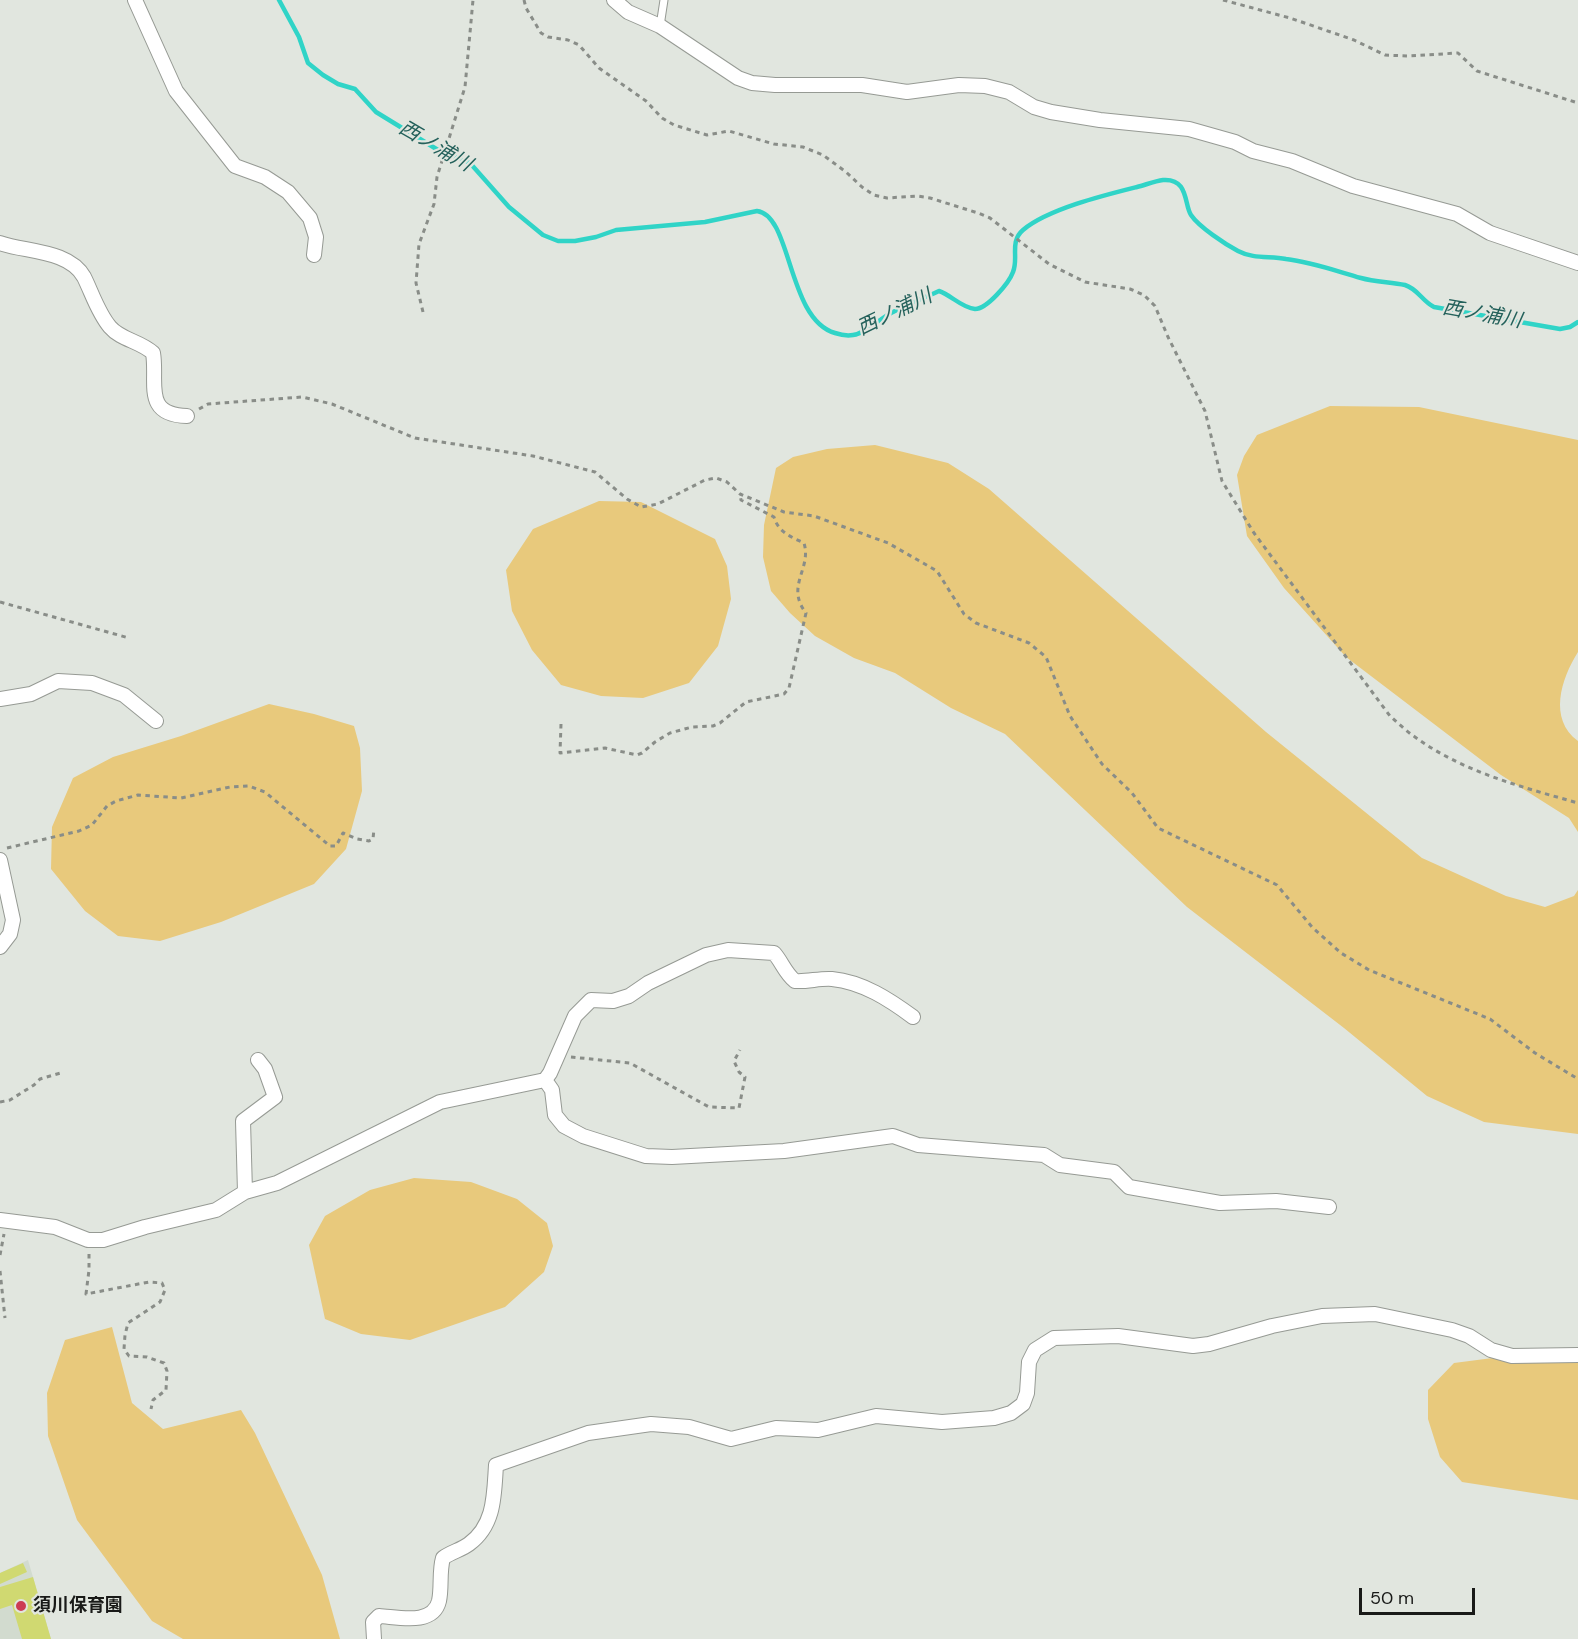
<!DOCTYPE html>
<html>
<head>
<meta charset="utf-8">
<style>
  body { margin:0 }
  #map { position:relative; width:1578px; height:1639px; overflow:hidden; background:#e1e6df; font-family:"DM Sans",sans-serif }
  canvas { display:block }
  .scale { position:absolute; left:1359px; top:1588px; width:116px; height:27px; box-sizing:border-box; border:3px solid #191a18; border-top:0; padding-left:8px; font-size:18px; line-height:21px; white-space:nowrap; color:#191a18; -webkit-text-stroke:4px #e1e6df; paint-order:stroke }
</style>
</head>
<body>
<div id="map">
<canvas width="1578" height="1639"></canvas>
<div class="scale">50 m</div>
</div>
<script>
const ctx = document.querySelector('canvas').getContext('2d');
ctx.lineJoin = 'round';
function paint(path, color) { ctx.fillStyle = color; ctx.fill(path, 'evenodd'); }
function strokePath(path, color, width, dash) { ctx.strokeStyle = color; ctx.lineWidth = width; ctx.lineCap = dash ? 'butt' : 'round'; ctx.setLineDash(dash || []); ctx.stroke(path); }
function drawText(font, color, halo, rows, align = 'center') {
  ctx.font = font + ' "DM Sans","Noto Sans JP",sans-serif'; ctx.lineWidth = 4.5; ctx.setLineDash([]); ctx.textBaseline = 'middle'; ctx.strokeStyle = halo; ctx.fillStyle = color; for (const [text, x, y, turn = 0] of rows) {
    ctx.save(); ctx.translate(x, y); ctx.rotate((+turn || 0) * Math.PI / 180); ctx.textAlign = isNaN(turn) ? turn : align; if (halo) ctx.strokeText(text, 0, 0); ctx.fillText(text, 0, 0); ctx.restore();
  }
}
paint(new Path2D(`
  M28,1560L51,1639H0V1573Z`), '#d2dbcf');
paint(new Path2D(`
  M1330,406L1419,407L1578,440V652C1561,679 1548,719 1578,741V832L1569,818L1501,775L1346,657L1284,588L1247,536L1237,475L1244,456L1257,435Z
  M875,445L948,463L989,489L1266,732L1422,858L1506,896L1545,907L1574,896L1578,890V1134L1484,1122L1427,1096L1344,1028L1187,907L1005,734L951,708L895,673L854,658L815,636L790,613L771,591L763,557L764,525L776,468L793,457L827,449Z
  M599,501L641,502L715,539L727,566L731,599L718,646L689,683L643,698L601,696L561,685L532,650L512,611L506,570L533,529Z
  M269,704L314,714L354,726L360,748L362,791L346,849L314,884L221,922L160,941L118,936L85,911L51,869L52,827L73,778L113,757L181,736Z
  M414,1178L471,1182L517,1199L547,1223L553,1246L544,1272L505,1307L410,1340L361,1334L325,1319L309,1245L325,1216L370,1190Z
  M112,1327L132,1403L163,1429L241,1410L255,1433L322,1575L340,1639H183L152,1621L77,1520L48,1436L47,1393L65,1340Z
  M1508,1356H1578V1500L1462,1482L1440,1457L1428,1419V1390L1454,1363Z`), '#e8c97c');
strokePath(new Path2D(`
  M279,0L299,37L308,63L323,75L338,84L355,89L376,112L438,150L470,163L509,207L543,235L558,241H575L596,237L616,230L705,222L757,211C792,215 787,319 835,333C841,335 847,336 853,335C867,333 880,318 893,312C908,304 924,298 939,291C951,295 962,308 975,309C987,309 1009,283 1013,272C1019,258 1009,242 1023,230C1048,209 1105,195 1137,187C1145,185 1155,181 1163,180C1189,178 1184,205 1191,215C1199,227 1225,244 1238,251C1253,259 1269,256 1286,259C1312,262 1336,271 1361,278C1375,282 1391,282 1405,285C1418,289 1422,301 1434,307L1560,329L1570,327L1578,322`), '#30d4c7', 4.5);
paint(new Path2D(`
  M23,1563L27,1572L0,1584V1573Z
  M33,1577L51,1639H22L12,1605L0,1609V1587Z`), '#d0d971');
const service = new Path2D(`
  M660,26L664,0`);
const minor = new Path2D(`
  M135,0L176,91L235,166L265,177L288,192L310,218L316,237L314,255
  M614,0L628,12L660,26L738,78L752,83L775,85H862L907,92L959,85L985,86L1009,92L1034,107L1051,112L1100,120L1189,129L1235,142L1253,151L1292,161L1353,186L1457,214L1490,233L1578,263
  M0,243C25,252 69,250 84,277C92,293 98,313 110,327C121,340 140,341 153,353C158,382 142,415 187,416
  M0,699L31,694L58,681L92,683L124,695L156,721
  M0,860L13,920L10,934L0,947
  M545,1080L550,1073L575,1016L591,1000L613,1001L629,996L648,983L706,955L728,950L774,953C782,962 785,973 795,981C807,982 820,978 832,979C863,982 890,1000 913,1017
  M245,1192L243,1121L275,1097L265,1069L258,1060
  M0,1220L55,1227L88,1240H103L145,1227L216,1210L245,1192L277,1183L440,1102L545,1080L552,1090L555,1115L564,1126L583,1136L646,1156L672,1157L784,1151L893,1136L918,1145L1044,1155L1060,1165L1114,1172L1129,1187L1220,1203L1276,1201L1329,1207
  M374,1639L373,1622L379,1616C398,1617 433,1626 439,1601C442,1587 439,1572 443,1558C451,1552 461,1550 469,1544C495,1525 494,1495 496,1465L588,1433L651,1424L689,1427L731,1439L776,1428L818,1430L876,1416L942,1422L994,1418L1011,1413L1023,1404L1027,1393L1029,1362L1035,1350L1054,1338L1118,1336L1193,1346L1209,1344L1272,1326L1322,1316L1375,1314L1452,1330L1469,1336L1491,1350L1512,1356L1578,1355`);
strokePath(service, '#969a94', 9);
strokePath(minor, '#969a94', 16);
strokePath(new Path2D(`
  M524,0L526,8L541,33L548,37L568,40L579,45L599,68L646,101L662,118L674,125L707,135L729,131L774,144L803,147L823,155L846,172L862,187L874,195L887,198L917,196L930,198L978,213L990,218L1049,264L1085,282L1130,289L1144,295L1155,306L1168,337L1205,411L1222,481L1254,533L1390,716C1398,723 1406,731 1415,737C1463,772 1522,787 1578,803
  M1223,0L1290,18L1354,40L1385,55L1407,56L1458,53L1477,71L1578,103
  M423,312L416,283L419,244L434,204L437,177L465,87L473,0
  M199,409L208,404L302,397L332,404L415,438L533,456L595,472L627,499L641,507L658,504L705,480L716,478L727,482L740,494L784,512L814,516L888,543L937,571L964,614L976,623L1029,643L1046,657L1070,716L1102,764L1132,793L1158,828L1277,885L1312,927L1341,953L1369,970L1490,1019L1535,1053L1578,1079
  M0,602L129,638
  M561,724L560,753L605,748L637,755L642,753L655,742L670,733L692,727L713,726L720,723L746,702L784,694L789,688L806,613C785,586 812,569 804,543C791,537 778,532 774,517L741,500L740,494
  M7,848L79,831L92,825L107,806L116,801L138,795L181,798L230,787L249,786L265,792L330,846H336L343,833L357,839L369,841L373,839L374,829
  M571,1057L630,1063L709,1107L739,1108L745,1077L739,1072L734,1061L740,1050
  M0,1102L10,1100L34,1085L40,1079L64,1072
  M89,1254V1270L86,1294L149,1282L162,1283L165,1290L160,1302L128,1323L125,1335L124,1349L129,1356L147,1357L164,1363L167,1371L166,1390L153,1400L151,1409
  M0,1255L4,1234
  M0,1271L5,1318`), '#898d88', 3, [4.5, 4.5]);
strokePath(service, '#fff', 7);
strokePath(minor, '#fff', 14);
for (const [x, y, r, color] of [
  [21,1606,6,"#cc3c54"]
]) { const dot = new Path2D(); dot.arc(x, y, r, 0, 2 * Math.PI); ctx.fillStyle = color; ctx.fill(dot); strokePath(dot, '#e1e6df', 2); }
drawText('bold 18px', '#191a18', '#e1e6df', [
  ["須川保育園",33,1606]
], 'left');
drawText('italic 20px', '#24615b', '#e1e6df', [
  ["西ノ浦川",435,147,30],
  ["西ノ浦川",895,313,-26],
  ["西ノ浦川",1482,315,10]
]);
</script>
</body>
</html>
